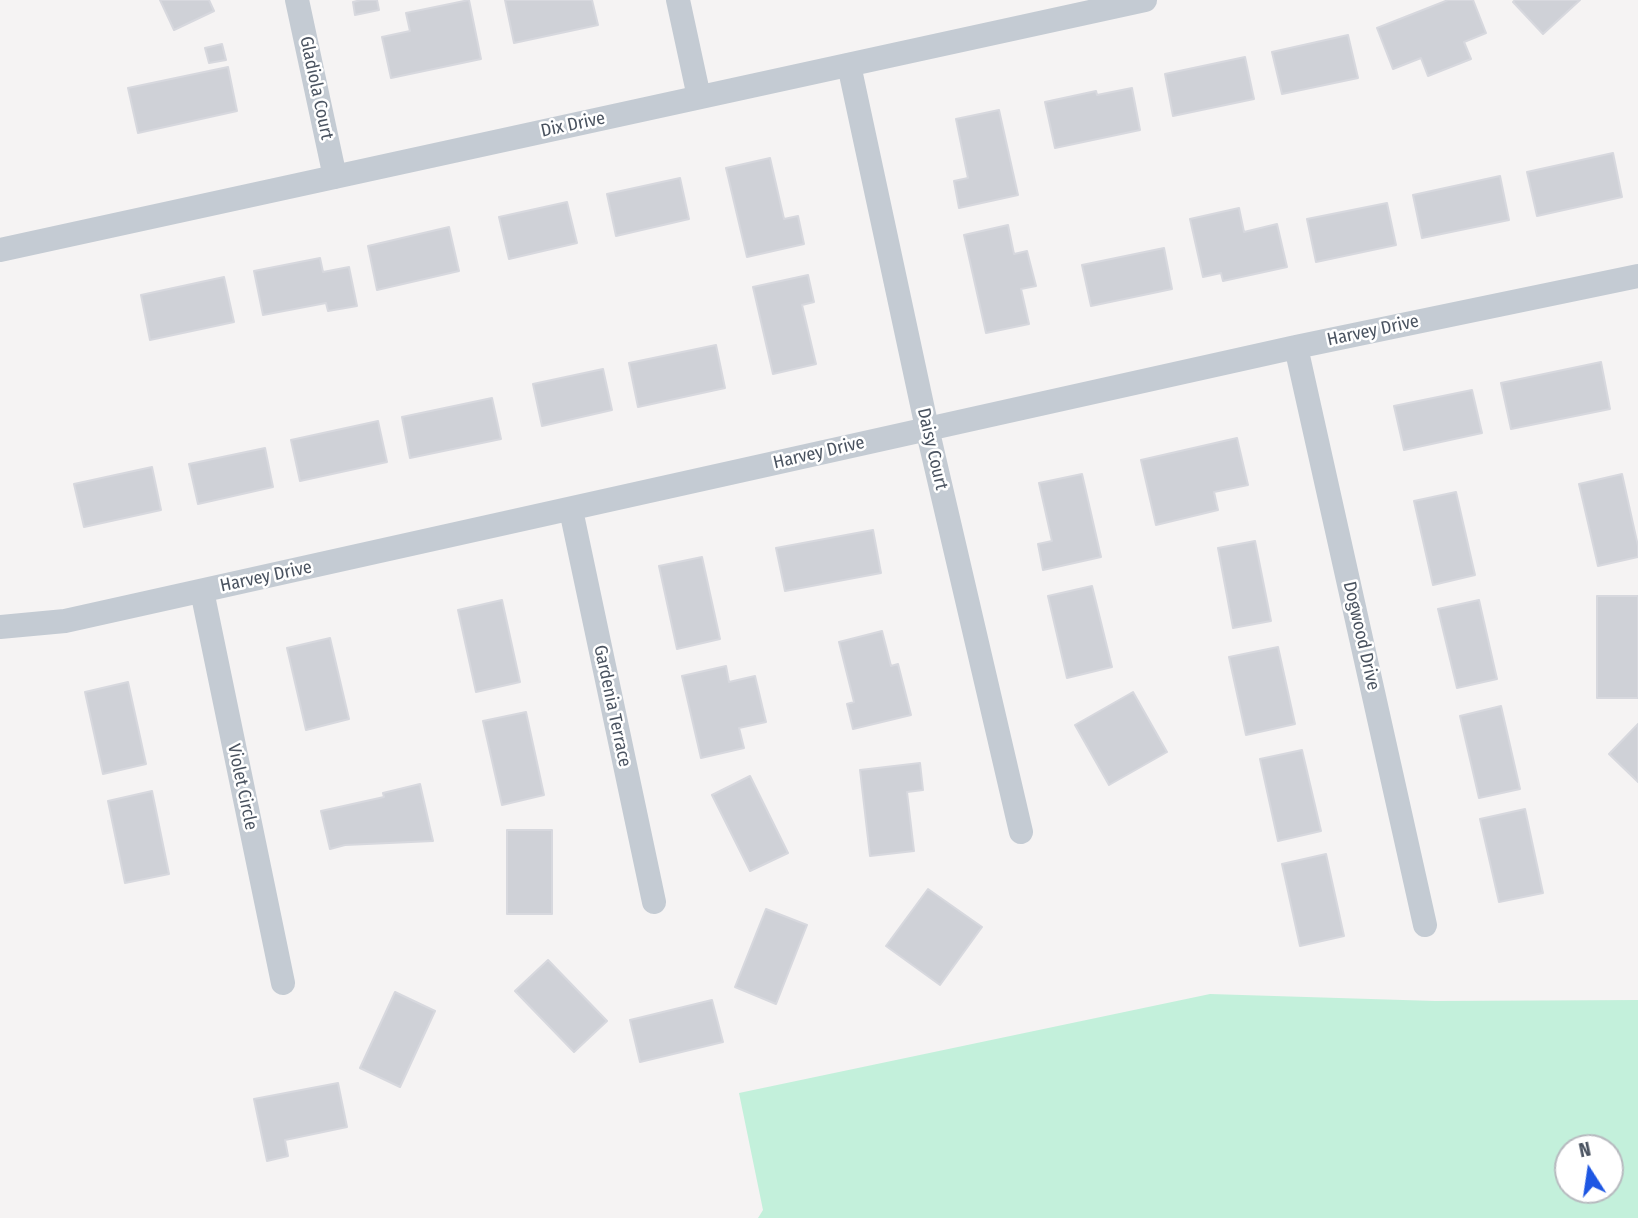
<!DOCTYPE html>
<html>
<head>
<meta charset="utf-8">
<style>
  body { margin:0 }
  #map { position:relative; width:1638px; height:1218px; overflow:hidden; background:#f5f3f3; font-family:"Fira Sans Condensed",sans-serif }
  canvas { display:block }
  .north { position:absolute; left:1554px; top:1134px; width:70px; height:70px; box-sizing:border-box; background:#fff; border:2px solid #b7babf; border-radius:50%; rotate:348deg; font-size:19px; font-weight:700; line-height:28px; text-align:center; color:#4a5360 }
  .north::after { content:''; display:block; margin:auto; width:24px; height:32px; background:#1e57e3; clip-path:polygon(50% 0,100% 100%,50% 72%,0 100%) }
</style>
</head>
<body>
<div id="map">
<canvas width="1638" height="1218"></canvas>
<div class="north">N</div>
</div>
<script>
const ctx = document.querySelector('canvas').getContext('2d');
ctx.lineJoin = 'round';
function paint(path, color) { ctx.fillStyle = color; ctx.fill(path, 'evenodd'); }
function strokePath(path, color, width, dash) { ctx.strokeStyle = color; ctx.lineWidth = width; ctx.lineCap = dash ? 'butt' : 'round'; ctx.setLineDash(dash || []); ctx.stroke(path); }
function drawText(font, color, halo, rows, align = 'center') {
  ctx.font = font + ' "Fira Sans Condensed",sans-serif'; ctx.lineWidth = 5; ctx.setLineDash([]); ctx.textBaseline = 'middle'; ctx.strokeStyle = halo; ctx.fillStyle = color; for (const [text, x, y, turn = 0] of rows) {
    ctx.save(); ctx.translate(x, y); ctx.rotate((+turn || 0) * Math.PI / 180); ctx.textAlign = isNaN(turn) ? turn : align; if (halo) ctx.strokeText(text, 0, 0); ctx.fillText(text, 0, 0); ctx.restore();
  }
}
paint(new Path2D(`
  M1210,994L1435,1001L1638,1000V1218H758L763,1210L739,1093ZM1568,1148H1610V1190H1568Z`), '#c3f0db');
const building = new Path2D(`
  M160,0H209L214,11L174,30Z
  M361,0H377L379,10L355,15L353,2Z
  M469,0L481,59L391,78L382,37L410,31L406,13Z
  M505,0H592L598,25L514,43Z
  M1448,0H1473L1486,33L1464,42L1471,59L1428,76L1421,58L1393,69L1377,28Z
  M1515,0H1580L1543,34L1513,2Z
  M1348,35L1358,78L1282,94L1272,52Z
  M222,44L226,60L209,63L205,48Z
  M1245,57L1254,99L1173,116L1165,74Z
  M228,67L237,111L138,133L128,88Z
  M1132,88L1140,130L1055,148L1045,102L1096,91L1097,95Z
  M999,110L1018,195L959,208L954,181L968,178L956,119Z
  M1613,153L1622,197L1537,216L1527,172Z
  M770,158L784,219L798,216L804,244L747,257L726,168Z
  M1500,176L1509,220L1422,238L1413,195Z
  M680,178L689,219L616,236L607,194Z
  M567,202L577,243L509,259L499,217Z
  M1387,203L1396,245L1316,262L1307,219Z
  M1239,208L1244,232L1277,224L1287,267L1223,281L1221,273L1203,277L1190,219Z
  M1008,225L1014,254L1027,251L1036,286L1021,289L1029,324L986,333L964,235Z
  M449,227L459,271L377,290L368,246Z
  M1164,248L1172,289L1091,306L1082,265Z
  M320,258L323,272L349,267L357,306L328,311L326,303L263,315L254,271Z
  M808,275L814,302L802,305L816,364L773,374L753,287Z
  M224,277L234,322L150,340L141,295Z
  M716,345L725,388L638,407L629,363Z
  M1601,362L1610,409L1511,429L1501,383Z
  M603,369L612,410L542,426L533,384Z
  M1472,390L1482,433L1404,450L1394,406Z
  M492,398L501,439L410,458L402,417Z
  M378,421L387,462L300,481L291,440Z
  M1237,438L1248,485L1214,492L1218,510L1156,525L1141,460Z
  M265,448L273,487L198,504L189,464Z
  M152,467L161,510L84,527L74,484Z
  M1082,474L1101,557L1043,570L1038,544L1052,541L1039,483Z
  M1622,474L1638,546V557L1598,566L1579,484Z
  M1456,492L1475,575L1433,585L1414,501Z
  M873,530L881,573L785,591L776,548Z
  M1255,541L1271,621L1233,628L1218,548Z
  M702,557L720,639L677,649L659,566Z
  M1092,586L1112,667L1067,678L1048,596Z
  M1597,596H1638V698H1597Z
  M502,600L520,682L476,692L458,610Z
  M1479,600L1497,679L1457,688L1438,609Z
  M882,631L891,666L898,664L911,715L853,729L847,704L854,702L839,642Z
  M330,638L349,719L306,730L287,648Z
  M1278,647L1295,724L1246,735L1229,657Z
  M726,666L729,682L755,676L766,722L739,728L744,748L701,758L682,676Z
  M128,682L146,764L103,774L85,692Z
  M1133,692L1167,752L1109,785L1075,725Z
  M1501,706L1520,789L1479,798L1460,716Z
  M526,712L544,795L502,805L483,721Z
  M1638,724V782L1609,754Z
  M1302,750L1321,831L1278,841L1260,759Z
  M920,763L923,790L907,792L914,851L870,856L860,770Z
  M750,776L788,853L750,871L712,795Z
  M420,784L433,841L345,845L330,849L321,811L384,797L383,793Z
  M152,791L169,874L125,883L108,801Z
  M1525,809L1543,893L1499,902L1480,819Z
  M507,830H552V914H507Z
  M1326,854L1344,936L1300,946L1282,864Z
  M928,889L982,927L940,985L886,946Z
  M766,909L807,925L776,1004L735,987Z
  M548,960L607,1021L574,1052L515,991Z
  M395,992L435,1011L400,1087L360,1068Z
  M712,1000L723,1042L640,1062L630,1020Z
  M338,1083L347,1127L285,1140L288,1156L267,1161L254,1099Z`);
paint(building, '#cfd1d7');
strokePath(building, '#d7d8de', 2);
strokePath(new Path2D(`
  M297,0L335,177
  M678,0L699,97
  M849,65L927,428L1021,832
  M0,250L1145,0
  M1296,347L1425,925
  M571,510L654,902
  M202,591L283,983
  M0,627L65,621L1296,347L1638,276`), '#c4cbd3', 24);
drawText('18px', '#4a5360', '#fff', [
  ["Gladiola Court",316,88,78],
  ["Dix Drive",573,125,-12],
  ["Harvey Drive",1373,331,-12],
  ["Daisy Court",932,449,77],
  ["Harvey Drive",819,453,-13],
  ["Harvey Drive",266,577,-12],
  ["Dogwood Drive",1361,636,77],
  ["Gardenia Terrace",612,706,78],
  ["Violet Circle",242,787,78]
]);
</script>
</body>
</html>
